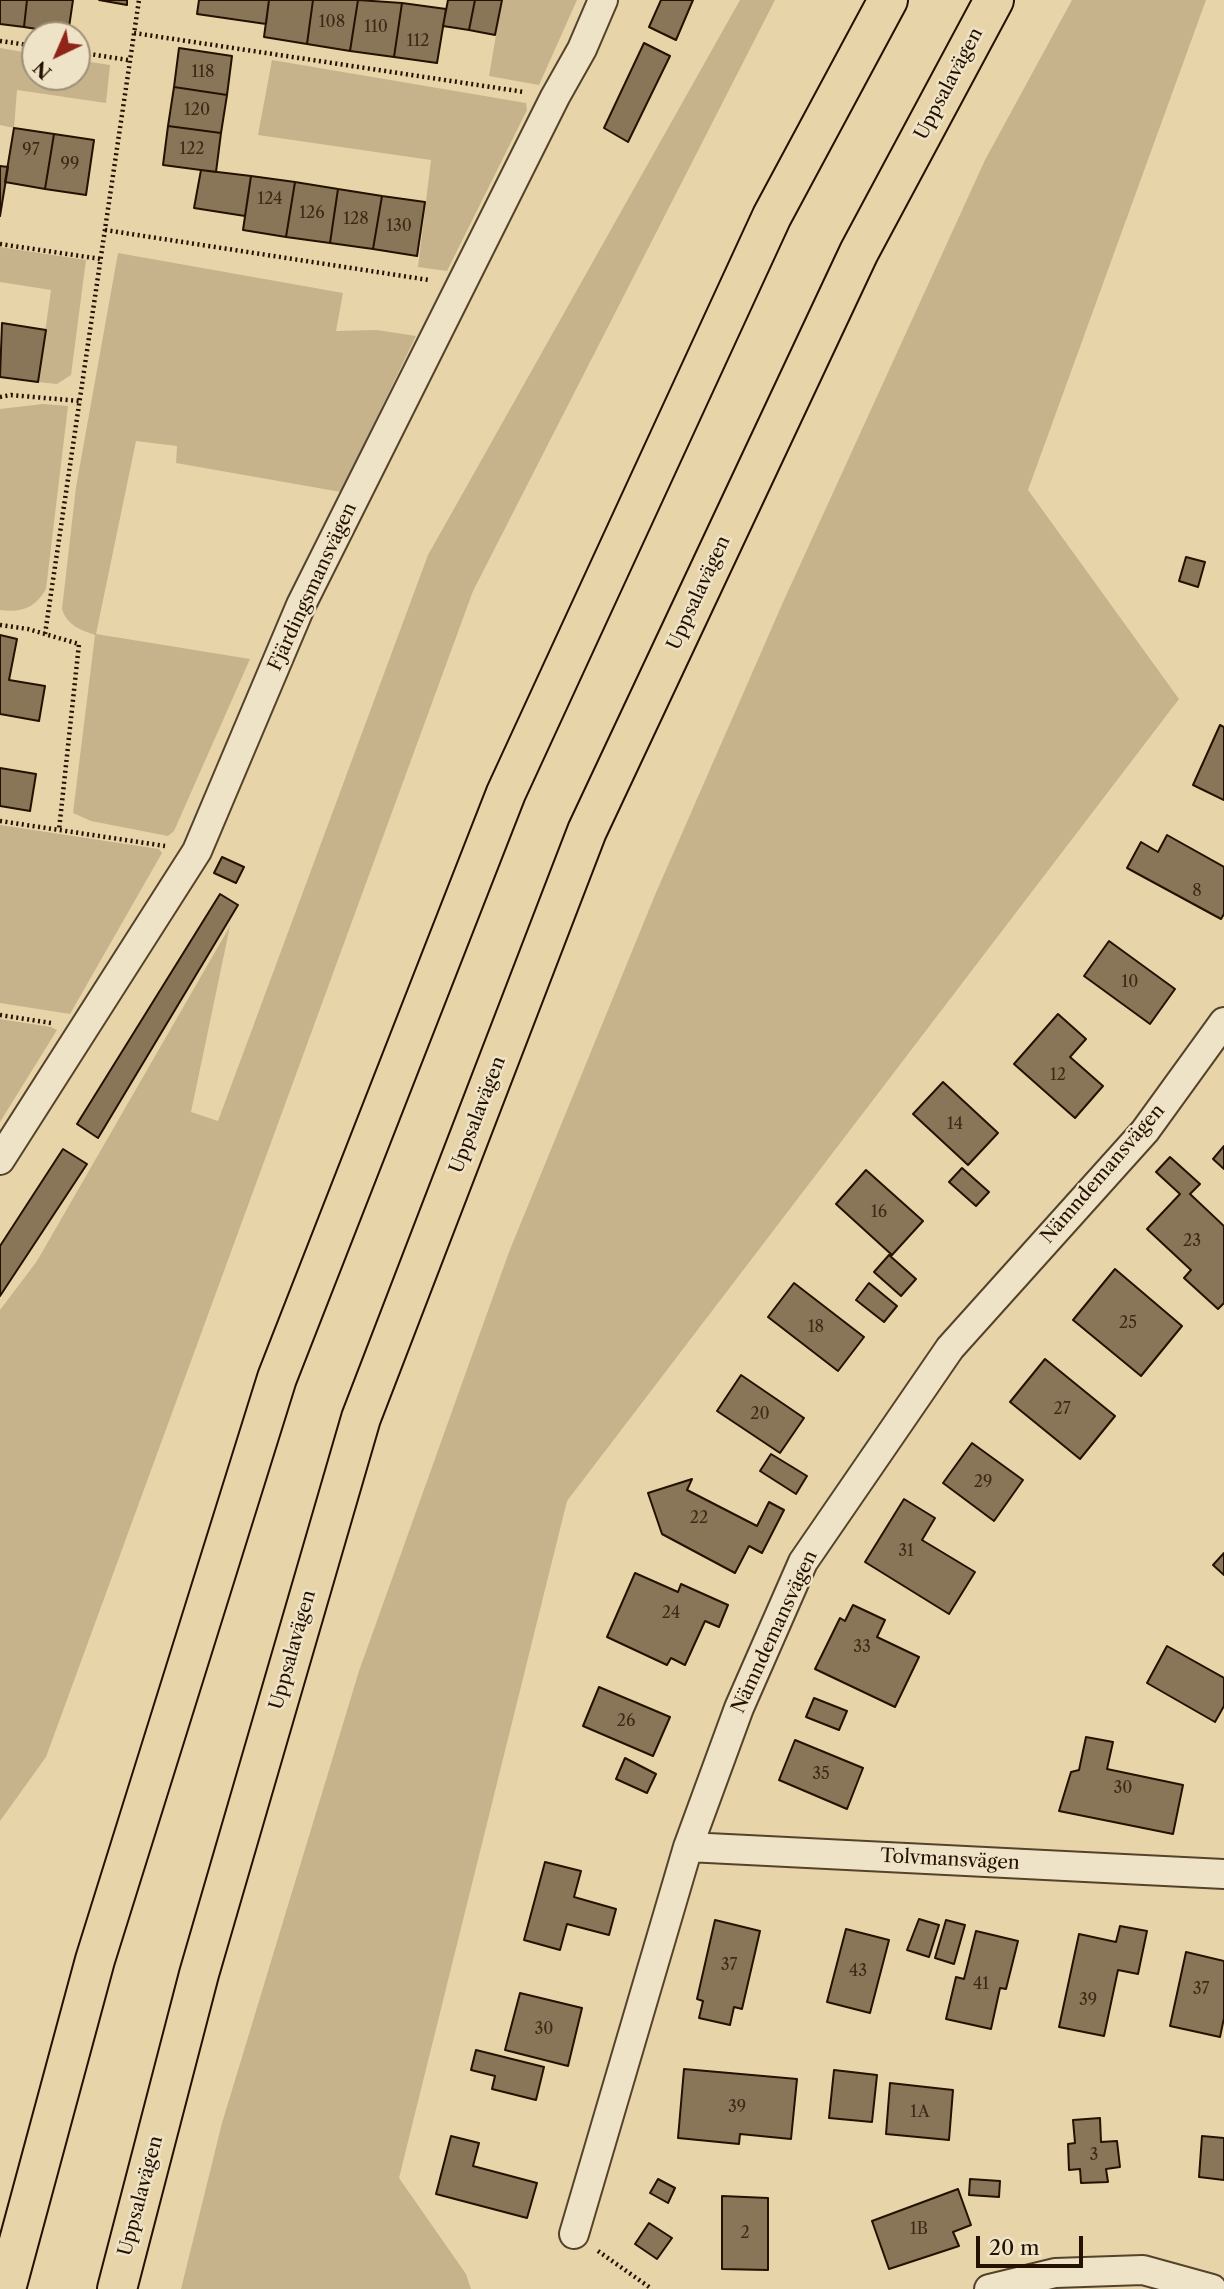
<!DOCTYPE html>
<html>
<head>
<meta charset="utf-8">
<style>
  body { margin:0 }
  #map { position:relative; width:1224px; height:2289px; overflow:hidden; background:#e7d4a9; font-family:"Libre Caslon Text",serif }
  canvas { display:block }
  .north { position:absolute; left:21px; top:21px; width:70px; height:70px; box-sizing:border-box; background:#efe3c7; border:2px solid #9e8f77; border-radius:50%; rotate:224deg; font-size:19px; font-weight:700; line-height:28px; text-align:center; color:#241100 }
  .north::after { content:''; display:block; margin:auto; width:24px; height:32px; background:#8f2418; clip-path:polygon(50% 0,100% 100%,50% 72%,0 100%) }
  .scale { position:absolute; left:976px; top:2236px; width:107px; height:32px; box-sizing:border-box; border:4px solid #241100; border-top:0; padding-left:9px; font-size:21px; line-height:24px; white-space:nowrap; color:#241100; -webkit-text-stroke:5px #efe3c7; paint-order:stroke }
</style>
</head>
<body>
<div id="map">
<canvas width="1224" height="2289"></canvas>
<div class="north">N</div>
<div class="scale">20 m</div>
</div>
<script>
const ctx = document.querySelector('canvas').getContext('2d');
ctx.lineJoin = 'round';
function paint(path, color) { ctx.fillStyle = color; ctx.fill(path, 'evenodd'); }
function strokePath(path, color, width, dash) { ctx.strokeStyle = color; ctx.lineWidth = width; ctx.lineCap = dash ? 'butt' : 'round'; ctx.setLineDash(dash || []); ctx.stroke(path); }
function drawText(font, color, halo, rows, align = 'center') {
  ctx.font = font + ' "Libre Caslon Text",serif'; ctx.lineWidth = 5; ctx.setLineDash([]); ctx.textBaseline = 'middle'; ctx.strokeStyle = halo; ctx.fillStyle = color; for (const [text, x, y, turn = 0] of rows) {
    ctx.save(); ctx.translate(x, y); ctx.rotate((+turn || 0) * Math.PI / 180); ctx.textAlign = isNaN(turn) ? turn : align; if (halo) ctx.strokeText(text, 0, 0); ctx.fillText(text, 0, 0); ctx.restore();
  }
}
paint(new Path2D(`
  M502,0H577L539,85L489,76Z
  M740,0H775L473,591L46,1757L0,1821V1310L37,1261L230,926L191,1112L218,1121L428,555Z
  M1072,0H1206L1028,490L1179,699L567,1501L399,2178L466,2274L471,2289H181L222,2123L359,1671L509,1252L655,895L784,600L985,160Z
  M0,48L35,54V77H77V60L110,65L106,103L17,90L14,128L0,125Z
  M272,60L526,103L527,110L447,271L418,267L431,160L258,135Z
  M0,247L86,260L71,375L57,384L38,382L51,290L0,282Z
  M118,253L343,293L336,331L377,330L416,336L341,492L176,463L177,446L136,441L96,634L250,659L174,831L168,836L91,821L73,813L95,635C80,630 67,625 62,609L76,487Z
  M43,404L68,406L46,589C35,608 22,613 0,610V409Z
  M0,825L159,849L162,853L70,1014L0,1003Z
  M0,1019L51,1027L57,1030L0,1122Z`), '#c6b38c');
const building = new Path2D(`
  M0,0H27L24,27L0,24Z
  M27,0H73L68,34L24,27Z
  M99,0H127V5Z
  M199,0H269L266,24L197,14Z
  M269,0H313L307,44L264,37Z
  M313,0H358L350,51L307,44Z
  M358,0L402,3L394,57L350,51Z
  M448,0H475L469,30L443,26Z
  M475,0H502L495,35L469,30Z
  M661,0H693L676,40L649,27Z
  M402,3L446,9L437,63L394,57Z
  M644,43L670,56L628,142L604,128Z
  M179,48L232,56L227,95L174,87Z
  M174,87L227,95L221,133L168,126Z
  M168,126L221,133L216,172L163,165Z
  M14,128L54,134L45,189L5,182Z
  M54,134L94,140L86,195L45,189Z
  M0,166L8,167L0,216Z
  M201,170L251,176L245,216L194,208Z
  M251,176L295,182L286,237L243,230Z
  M295,182L338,189L330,243L286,237Z
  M338,189L382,196L373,249L330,243Z
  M382,196L425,202L417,256L373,249Z
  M2,323L46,330L38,382L0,377Z
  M1186,557L1205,562L1198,587L1179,581Z
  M0,635L17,639L9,680L45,686L39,721L0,714Z
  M1220,725L1224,727V800L1193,785Z
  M0,768L36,774L30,811L0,806Z
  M1167,835L1224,867V914L1221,919L1127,868L1141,842L1158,852Z
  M222,857L244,867L236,883L214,873Z
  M220,894L238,905L98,1138L77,1124Z
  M1109,941L1175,989L1150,1024L1084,976Z
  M1058,1014L1086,1039L1070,1057L1103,1086L1075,1118L1014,1064Z
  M943,1082L998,1133L968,1165L913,1114Z
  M1224,1146V1169L1213,1159Z
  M63,1149L87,1164L0,1296V1246Z
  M1170,1157L1200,1184L1190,1194L1224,1226V1303L1218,1309L1184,1278L1191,1270L1147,1229L1180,1194L1156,1172Z
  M962,1168L989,1192L976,1206L949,1182Z
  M866,1170L923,1221L892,1255L836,1204Z
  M889,1255L916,1279L901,1296L874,1272Z
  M1115,1269L1182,1326L1141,1376L1073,1320Z
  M794,1283L864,1337L838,1371L768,1317Z
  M869,1283L897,1306L884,1322L856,1300Z
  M1045,1359L1115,1416L1080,1459L1010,1402Z
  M741,1375L804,1418L780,1453L717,1411Z
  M972,1443L1023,1480L994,1521L943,1483Z
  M771,1454L807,1476L796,1494L760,1471Z
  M692,1479L687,1490L757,1526L769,1502L784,1510L762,1553L749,1546L735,1573L662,1534L648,1493Z
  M904,1499L935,1518L922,1540L975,1572L949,1614L865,1562Z
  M1224,1553V1575L1213,1565Z
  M635,1573L678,1592L681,1584L728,1605L719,1627L705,1621L685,1665L671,1658L667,1665L607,1637Z
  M853,1605L885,1620L877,1637L919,1657L895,1707L815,1669L840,1618L845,1621Z
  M1167,1646L1224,1678V1706L1215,1722L1147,1683Z
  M599,1687L670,1717L653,1756L583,1726Z
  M814,1698L847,1711L839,1730L806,1717Z
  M1086,1737L1113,1742L1107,1769L1183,1785L1173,1834L1059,1811L1071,1772L1079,1770Z
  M795,1740L863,1768L847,1809L779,1780Z
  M625,1758L656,1774L647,1793L616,1779Z
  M545,1862L581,1871L574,1897L616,1909L609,1935L567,1924L560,1950L524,1940Z
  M919,1919L939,1925L929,1957L907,1950Z
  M715,1920L760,1931L742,2009L734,2007L730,2025L699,2018L703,2001L697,1999Z
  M946,1920L965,1925L954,1964L935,1958Z
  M1120,1926L1147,1931L1138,1974L1118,1970L1104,2036L1059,2027L1079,1934L1116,1942Z
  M846,1929L889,1940L870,2013L827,2002Z
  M976,1931L1018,1941L1006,1989L1000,1988L991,2029L946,2019L956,1977L964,1979Z
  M1186,1952L1224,1961V2018L1220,2037L1170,2026Z
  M520,1993L582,2008L568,2066L505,2050Z
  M476,2050L544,2067L536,2100L492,2089L495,2076L471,2070Z
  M684,2069L797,2079L791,2139L740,2134L739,2144L678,2138Z
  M834,2070L877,2075L872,2122L829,2118Z
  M890,2083L953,2090L949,2140L886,2134Z
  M1100,2118L1101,2142L1117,2141L1120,2167L1106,2169L1108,2182L1081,2183L1080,2169L1069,2170L1068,2144L1075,2143L1073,2120Z
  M451,2136L479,2143L473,2166L537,2183L527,2218L436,2194Z
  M1202,2136L1224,2138V2180L1199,2177Z
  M658,2179L675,2188L668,2203L650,2193Z
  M970,2179L1000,2181L999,2197L969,2195Z
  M958,2189L971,2225L953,2232L959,2246L889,2269L872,2221Z
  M722,2196L768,2198V2270L722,2269Z
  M649,2223L672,2238L657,2259L635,2244Z`);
paint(building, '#897658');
strokePath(building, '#241100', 2);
const street = new Path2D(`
  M0,1160L197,851L301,605L555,97L582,49L603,0
  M688,1847L1224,1874
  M574,2234L688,1847L739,1708L803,1562L950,1348L1145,1131L1224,1022
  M989,2289L1055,2273L1143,2270L1212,2289`);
const highway = new Path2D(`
  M6,2289L95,1960L277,1378L506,793L772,216L888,0
  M117,2289L199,1974L361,1418L587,831L859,252L994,0`);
strokePath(street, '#55422a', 32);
strokePath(highway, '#241100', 42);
strokePath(new Path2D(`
  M134,33L524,92
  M0,41L35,46
  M77,52L128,60
  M105,230L429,280
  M0,244L101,259
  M0,397L11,395L79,401
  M0,625L28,629L79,644L59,830
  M45,634L139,0
  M0,821L165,846
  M0,1015L51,1023
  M598,2251L652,2289`), '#241100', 4.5, [2, 3.5]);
strokePath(street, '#efe3c7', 28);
strokePath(highway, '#e7d4a9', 38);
drawText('16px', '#3d2a16', null, [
  ["108",332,22],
  ["110",376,27],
  ["112",418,41],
  ["118",203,72],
  ["120",197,110],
  ["122",192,149],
  ["97",31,150],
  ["99",70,164],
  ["124",270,199],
  ["126",312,213],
  ["128",356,219],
  ["130",399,226],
  ["8",1197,891],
  ["10",1130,982],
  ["12",1058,1075],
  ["14",955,1124],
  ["16",879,1212],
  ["23",1192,1241],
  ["25",1128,1323],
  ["18",816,1327],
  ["27",1062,1409],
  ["20",760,1414],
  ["29",983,1482],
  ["22",699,1518],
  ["31",906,1551],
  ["24",671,1613],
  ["33",862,1647],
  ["26",626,1721],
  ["35",821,1774],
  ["30",1123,1788],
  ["37",729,1965],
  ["43",858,1971],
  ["41",981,1984],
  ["37",1201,1989],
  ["39",1088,2000],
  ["30",544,2029],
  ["39",737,2107],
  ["1A",920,2112],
  ["3",1094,2155],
  ["1B",919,2229],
  ["2",745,2233]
]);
drawText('19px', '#241100', '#efe3c7', [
  ["Uppsalavägen",949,84,-62],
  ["Fjärdingsmansvägen",313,587,-65],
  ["Uppsalavägen",699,593,-65],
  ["Uppsalavägen",478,1115,-69],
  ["Nämndemansvägen",1103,1174,-49],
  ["Nämndemansvägen",775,1632,-65],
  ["Uppsalavägen",293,1650,-74],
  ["Tolvmansvägen",950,1860,3],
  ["Uppsalavägen",141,2196,-75]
]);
</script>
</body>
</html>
